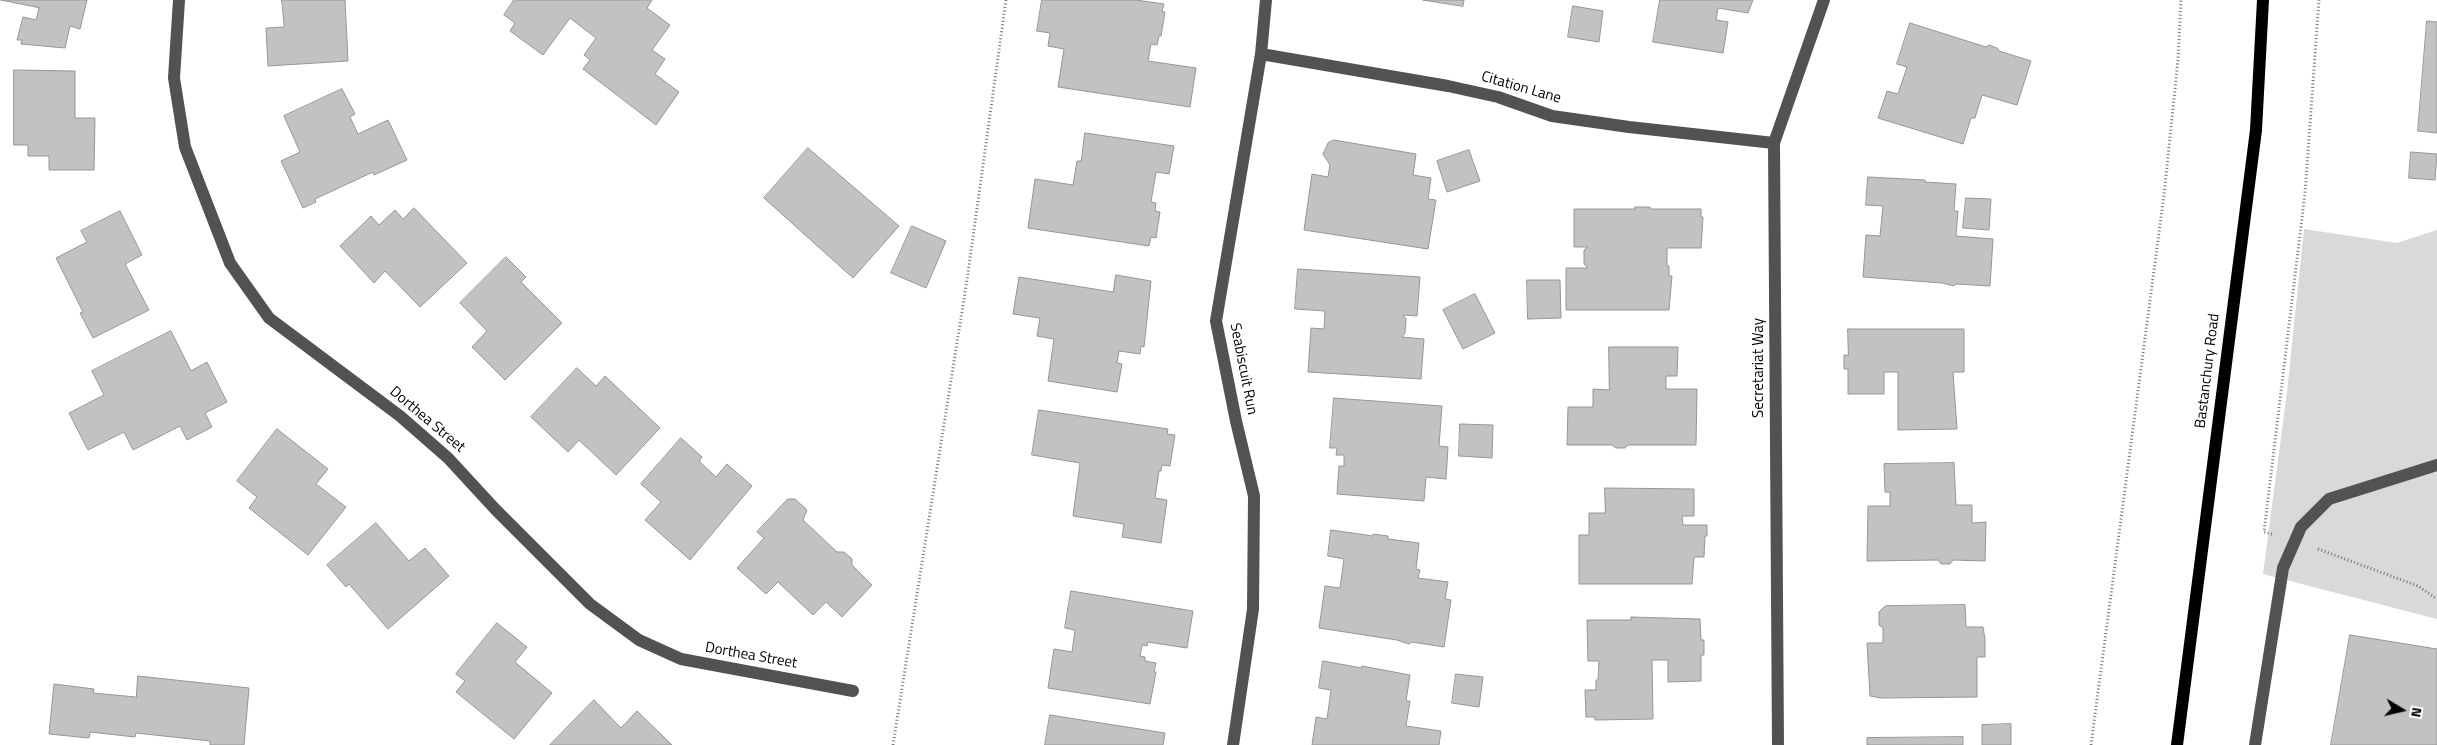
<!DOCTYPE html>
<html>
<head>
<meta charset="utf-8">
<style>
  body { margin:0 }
  #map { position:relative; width:2437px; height:745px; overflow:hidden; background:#fff; font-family:"Titillium Web",sans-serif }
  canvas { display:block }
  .north { position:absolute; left:2377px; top:685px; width:50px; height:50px; -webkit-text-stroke:4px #fff; paint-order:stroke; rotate:99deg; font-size:14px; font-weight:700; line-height:20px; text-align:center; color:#000 }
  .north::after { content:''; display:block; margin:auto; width:18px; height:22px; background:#000; clip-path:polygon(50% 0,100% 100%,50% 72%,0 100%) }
</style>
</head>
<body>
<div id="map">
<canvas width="2437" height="745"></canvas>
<div class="north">N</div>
</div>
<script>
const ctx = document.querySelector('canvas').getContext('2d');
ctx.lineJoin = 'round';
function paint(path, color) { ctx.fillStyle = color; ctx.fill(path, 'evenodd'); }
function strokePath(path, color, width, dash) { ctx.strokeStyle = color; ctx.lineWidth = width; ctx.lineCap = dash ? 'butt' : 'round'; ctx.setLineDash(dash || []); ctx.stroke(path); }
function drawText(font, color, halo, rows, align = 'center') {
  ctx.font = font + ' "Titillium Web",sans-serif'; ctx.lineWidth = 4; ctx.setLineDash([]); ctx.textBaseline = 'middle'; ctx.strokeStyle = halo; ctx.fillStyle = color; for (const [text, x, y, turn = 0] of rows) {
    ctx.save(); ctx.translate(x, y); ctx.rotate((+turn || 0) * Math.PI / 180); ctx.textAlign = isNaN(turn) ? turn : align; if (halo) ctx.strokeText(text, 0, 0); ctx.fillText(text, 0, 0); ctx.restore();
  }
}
paint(new Path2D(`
  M2304,229L2397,243L2437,230V619L2263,574L2287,392Z`), '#d9d9d9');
const building = new Path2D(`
  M1,0H87L80,29L70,26L65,48L21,44L22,40H17L23,17L36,20L39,8Z
  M282,0H345L348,61L268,66L266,28L284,27Z
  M514,0H652L647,8L670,25L652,50L665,59L655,74L679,92L656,125L583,69L590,60L584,55L596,38L570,18L543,55L510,31L515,23L504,15Z
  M1042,0H1136L1164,4L1162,12H1165L1161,36H1159L1157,45L1151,44L1148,61L1196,68L1190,107L1058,87L1064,49L1048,46L1050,33L1037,31Z
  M1423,0H1464L1463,6Z
  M1660,0H1753L1748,13L1718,8L1716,20L1728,22L1723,53L1653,42Z
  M1573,6L1603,11L1599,42L1568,37Z
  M2427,21L2437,22V133L2418,131Z
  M1910,23L1986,47L1989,45L1997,48L1999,51L2031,61L2017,105L1982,95L1975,118H1971L1963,144L1878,118L1887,91L1898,94L1907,67L1897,64Z
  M14,70L75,71V118H95L94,170H49V156H28V145H14Z
  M342,89L355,114L350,117L358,134L388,120L407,160L374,175L373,172L315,199L316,202L303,208L281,161L300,152L284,116Z
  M1085,133L1174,146L1169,174L1156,172L1151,202L1156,203L1155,211L1160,212L1156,238L1151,237L1149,246L1028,228L1035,179L1073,185L1077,161H1081Z
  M1334,140L1416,154L1413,175L1431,178L1428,199L1436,200L1428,249L1304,230L1312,174L1328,177L1330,165L1323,154L1328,143Z
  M808,148L899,226L853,278L764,198Z
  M1469,150L1480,181L1447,192L1437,161Z
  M2411,152L2437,154L2435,180L2409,178Z
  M1868,177L1925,180V182L1956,184L1954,211H1958L1956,236L1993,239L1990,286L1956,284L1954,286L1942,283L1863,277L1866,235L1880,236L1883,206L1866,205Z
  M1966,198L1991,199L1989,230L1963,228Z
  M1635,207H1650V209H1701V217H1703L1701,248H1667V266H1669V276H1672L1669,310H1566V268H1588L1584,264V250L1588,247H1574V209H1635Z
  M414,208L467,263L420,307L385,271L374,283L340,246L371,216L379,225L395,210L403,219Z
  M120,211L142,255L125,264L149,310L93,338L80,313L83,312L56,258L87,242L81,231Z
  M912,226L946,241L926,288L891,273Z
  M506,257L526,277L521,282L562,323L505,380L472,347L487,331L460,303Z
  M1298,269L1420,277L1417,316L1403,315L1406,319L1405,333L1402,337L1424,339L1421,379L1308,372L1311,328L1324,329L1325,311L1295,309Z
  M1116,275L1151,281L1144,347L1141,346L1140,354L1119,351L1117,363L1122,364L1117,392L1048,381L1054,339L1037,336L1040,318L1013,314L1019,277L1113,292Z
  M1527,280H1560L1561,318L1528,319Z
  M1475,294L1495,333L1463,349L1443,310Z
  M1848,329H1964V372H1953L1957,429L1898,430V372H1884V394H1848V369H1844V355H1848Z
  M171,331L191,371L207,362L227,402L205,413L212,427L187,440L180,426L133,450L124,432L88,450L69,413L104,395L92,371Z
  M1609,347H1678L1677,376H1666V389H1697L1696,445H1628L1625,448H1616L1612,445H1567L1568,407H1593V389L1609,390Z
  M577,368L596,386L605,376L660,428L616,475L579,440L568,452L531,417Z
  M1334,398L1442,406L1439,446L1448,447L1446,479L1426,477L1424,501L1337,494L1339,466H1344V455H1336L1337,448H1330Z
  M1039,410L1168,429L1167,434L1175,435L1170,466L1162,465L1161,471H1159L1155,498L1167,500L1161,543L1122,537L1124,524L1073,516L1080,463L1032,455Z
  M1460,424L1493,425L1492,458L1459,456Z
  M277,429L328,469L316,484L346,507L308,555L249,508L257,497L237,481Z
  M681,438L702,457L699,461L716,477L727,464L752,486L690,560L645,520L661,502L641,484Z
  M1954,463L1956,505H1972V523L1986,522L1985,561L1953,560L1950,564H1941L1938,560L1867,561L1868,506H1890V492H1885L1884,464Z
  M1605,488L1694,489V516H1682L1683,525H1707V536H1705L1704,557H1694L1692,584H1579V535H1589V513H1605Z
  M788,499H795L807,510L803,520L837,552H844L852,559V565L872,585L842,617L826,602L813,615L778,582L766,594L737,568L764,538L757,532Z
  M376,523L409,561L425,548L449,576L388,629L349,584L346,587L327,565Z
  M1331,530L1373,536V534L1388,536V539L1419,543L1416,569L1420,570L1418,578L1448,582L1445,599L1451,600L1444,647L1412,642L1409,644L1397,640L1319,628L1325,586L1340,588L1344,559L1328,556Z
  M1071,591L1193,611L1187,648L1148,642L1147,646L1142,645L1140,656L1145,657V661L1156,663L1154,672H1156L1150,704L1048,688L1054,649L1072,652L1075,630L1065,628Z
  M1965,605L1966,627H1983L1985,639V657H1977V697L1881,698L1870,696L1867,643H1883V628L1879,625V612L1885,606Z
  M1631,617L1700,619L1701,640H1704V655H1701V681L1668,682V660H1652L1653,719L1595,720V717H1586L1585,690H1596V680H1598L1599,661H1588L1587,620H1631Z
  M497,623L527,647L515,662L552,693L514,739L456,692L465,681L456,674Z
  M2350,635L2437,649V745H2331Z
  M1323,661L1362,668V666L1410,675L1406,701H1410L1406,726L1441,731L1439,745H1312L1316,717L1327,719L1331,690L1319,688Z
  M1456,674L1483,677L1479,707L1452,703Z
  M138,676L249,688L244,745H210V741L136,733L135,737L90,732L89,738L49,734L54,684L94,689L93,693L136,697Z
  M594,700L621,728L637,711L672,745H550Z
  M1050,715L1165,733L1163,745H1045Z
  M2011,724V745H1982V725Z
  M1963,737V745H1867V738Z`);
paint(building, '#c2c2c2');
strokePath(building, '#969696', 1);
strokePath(new Path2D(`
  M2272,534L2264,532L2305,193L2319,0
  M2318,549L2418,586L2437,599
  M893,745L967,280L1006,0
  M2091,745L2164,195L2178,60L2181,0`), '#747474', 3, [1, 2.5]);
strokePath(new Path2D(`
  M179,0L174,78L185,147L230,263L269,318L400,416L448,458L496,510L590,604L639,640L681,659L853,691
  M1261,54L1448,86L1498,97L1552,116L1629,127L1774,143
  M1233,745L1253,609L1254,496L1236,421L1216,321L1261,54L1266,0
  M1778,745L1774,143L1824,0
  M2255,745L2283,568L2301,527L2329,499L2437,465`), '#525252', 12);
strokePath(new Path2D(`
  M2177,745L2256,130L2263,0`), '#000', 12);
drawText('15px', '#000', '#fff', [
  ["Citation Lane",1521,88,16],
  ["Secretariat Way",1759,368,-90],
  ["Seabiscuit Run",1243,369,79],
  ["Bastanchury Road",2208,371,-83],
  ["Dorthea Street",427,420,40],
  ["Dorthea Street",751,656,10]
]);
</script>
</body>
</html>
